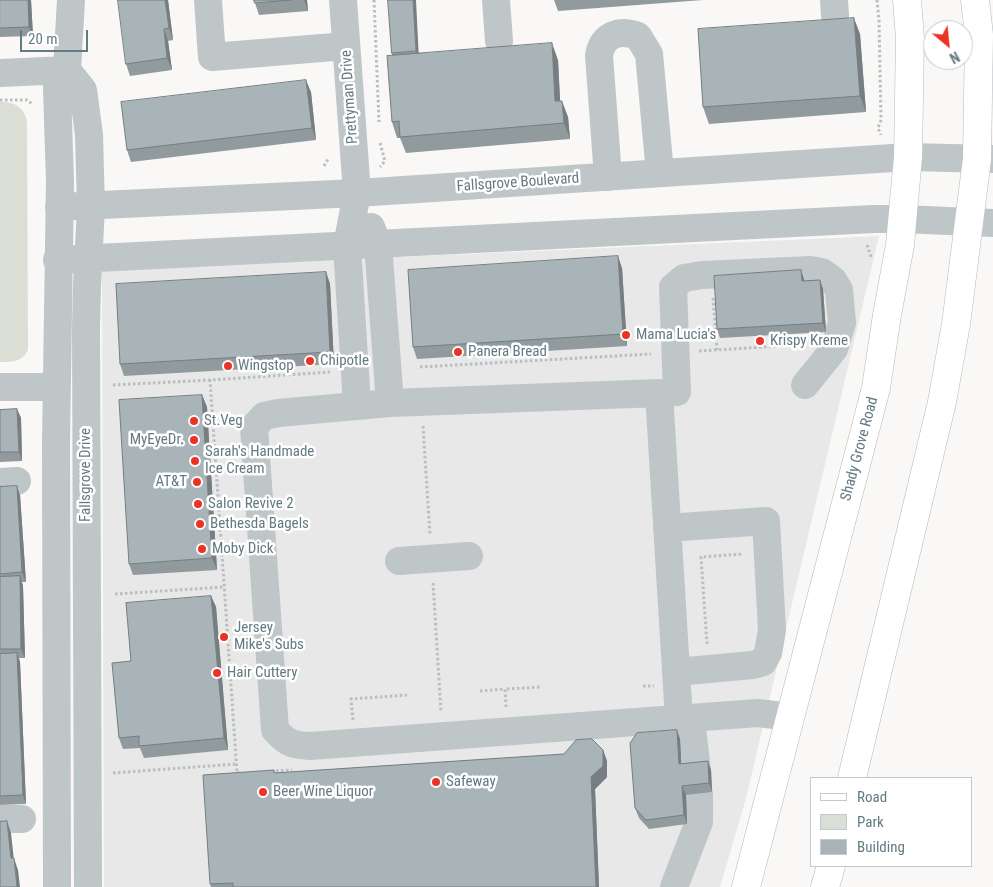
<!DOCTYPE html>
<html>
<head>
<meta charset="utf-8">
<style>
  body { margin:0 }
  #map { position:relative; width:993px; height:887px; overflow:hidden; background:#f9f8f6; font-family:"Roboto Condensed",sans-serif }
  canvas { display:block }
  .legend { position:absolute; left:810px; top:777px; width:162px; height:90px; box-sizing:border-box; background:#fff; border:1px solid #c1cacd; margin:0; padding:6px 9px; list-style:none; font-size:15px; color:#637a82 }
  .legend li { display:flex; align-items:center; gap:10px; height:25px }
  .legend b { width:25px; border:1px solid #c1cacd }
  .north { position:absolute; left:923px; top:20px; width:50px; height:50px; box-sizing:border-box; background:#fff; border:1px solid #c1cacd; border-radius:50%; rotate:152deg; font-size:14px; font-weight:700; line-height:20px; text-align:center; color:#637a82 }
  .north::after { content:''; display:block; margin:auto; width:18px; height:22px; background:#ea3325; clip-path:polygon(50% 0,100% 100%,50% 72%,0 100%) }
  .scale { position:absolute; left:20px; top:30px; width:68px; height:22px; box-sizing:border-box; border:2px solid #637a82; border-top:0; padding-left:6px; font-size:15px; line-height:18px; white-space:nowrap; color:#637a82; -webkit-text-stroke:4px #fff; paint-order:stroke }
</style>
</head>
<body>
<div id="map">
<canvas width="993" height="887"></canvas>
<ul class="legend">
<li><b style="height:6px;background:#fff"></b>Road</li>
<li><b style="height:14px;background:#daded5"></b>Park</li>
<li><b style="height:14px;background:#a9b4b8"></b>Building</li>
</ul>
<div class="north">N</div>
<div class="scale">20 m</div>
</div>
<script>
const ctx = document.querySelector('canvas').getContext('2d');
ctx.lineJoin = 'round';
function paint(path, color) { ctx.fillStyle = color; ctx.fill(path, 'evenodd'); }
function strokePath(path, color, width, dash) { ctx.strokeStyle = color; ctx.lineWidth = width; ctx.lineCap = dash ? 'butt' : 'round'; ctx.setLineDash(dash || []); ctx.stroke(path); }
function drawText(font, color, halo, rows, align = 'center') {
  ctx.font = font + ' "Roboto Condensed",sans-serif'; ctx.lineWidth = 5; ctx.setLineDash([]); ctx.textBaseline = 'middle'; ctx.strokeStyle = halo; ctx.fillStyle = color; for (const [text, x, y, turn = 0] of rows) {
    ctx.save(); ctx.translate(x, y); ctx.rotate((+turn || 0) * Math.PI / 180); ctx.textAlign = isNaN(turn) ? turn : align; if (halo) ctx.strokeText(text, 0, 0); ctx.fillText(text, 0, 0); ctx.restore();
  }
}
paint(new Path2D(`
  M879,236L746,798L720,887H104L102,270Z`), '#e7e8e7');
paint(new Path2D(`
  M0,102C15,102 24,107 27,122L28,350C22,362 13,362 0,362Z`), '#daded5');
const major = new Path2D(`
  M852,778L942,402L956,324L977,159L979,35L975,0
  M746,887L876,388L887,315L900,245L908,157L910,38L907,0
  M825,887L831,866`);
strokePath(major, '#b3babc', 29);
strokePath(new Path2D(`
  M374,0L379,122
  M877,0L879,21L881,120L878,128L881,135
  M0,100H27L32,104
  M380,143L385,161L380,167
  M324,166L328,159
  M867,245L871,257
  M713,298L717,350
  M699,351L797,345
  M420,367L651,354
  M113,385L210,380
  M423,426L430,535
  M433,583L441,712
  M115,594L224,587
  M707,644L701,557L743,554
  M643,686H654
  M480,691L505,689
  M506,707L505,689L541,687
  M353,720L351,699L407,695
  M271,771L292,770
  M113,773L236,764
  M240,773H237L210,380L330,372`), '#b9bec0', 3, [2.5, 2.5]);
strokePath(new Path2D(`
  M208,0L212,57L346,46
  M343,0L357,193L347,246L357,405
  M496,0L499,41
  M834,0L835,15
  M67,70L83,90L89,135L91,207L87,286L86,328L88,887
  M0,73L67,70
  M608,177L599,55C603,34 620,29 638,36L649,54L660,173
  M59,207L357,193L908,157L993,159
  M371,227L378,244L390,403
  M57,260L874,219H903L993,223
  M0,387H56
  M677,392L673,287L684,278L702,275L810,270L822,272L833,280L839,290L842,323L834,349L805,385
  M0,482L17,481
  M667,528L766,521L772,630L768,653L763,662L753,665L676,672
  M399,561L469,556
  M691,719L697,771
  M679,720L659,393L390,403L278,413L264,416L254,427L275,730C287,743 292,745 310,746L758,713L790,717
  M0,819H22
  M57,887L56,442L60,182L57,88L67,70L71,0
  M674,887L699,822V794`), '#bfc6c8', 28);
strokePath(major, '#fff', 28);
paint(new Path2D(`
  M0,0H31L33,36L0,37Z
  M168,0L173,40L168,41L172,70L130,76L126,64Z
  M254,0H307L308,11L259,15Z
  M388,0L419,53L558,60L560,101L568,117L570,139L406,153L400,138H397L392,122V55Z
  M554,0H703L558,11Z
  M860,34L866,112L709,124L703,107Z
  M311,92L316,140L131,162L127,150Z
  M622,268L627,346L417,359L413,347Z
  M326,272L330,284L334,364L124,376L120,364Z
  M804,279V281L820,280L823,289L826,332L720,338L717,329Z
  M202,395L207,407L217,570L133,575L129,564Z
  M17,409L21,418L22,461L0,462V410Z
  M0,487L20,495L26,582H22L23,586L25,658H19L20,662L26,804L0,805Z
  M211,596L216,607L228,750L144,758L140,748L123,749L119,738L131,661Z
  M677,730L680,739L681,764L711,770L712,792L686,795L687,824L649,829L639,818L635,808Z
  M603,750L607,761V777L595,789L599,887H211L210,884L274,770L275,773L564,754Z`), '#919b9e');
paint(new Path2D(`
  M28,0H31L33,36L29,27Z
  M165,0H168L173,40L169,28Z
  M304,0H307L308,11Z
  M413,0H416L419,61L416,51Z
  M854,18L860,34L866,112L860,96Z
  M164,29L168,41L172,70L167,58Z
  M552,43L558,60L561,118L555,101Z
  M306,80L311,92L316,140L312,128Z
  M562,101L568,117L570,139L564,123Z
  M618,256L622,268L627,346L623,334Z
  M801,270L804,279L805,290L802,281Z
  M326,272L330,284L334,364L330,352Z
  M820,280L823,289L826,332L823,323Z
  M202,395L207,407L217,570L212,558Z
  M17,409L21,418L22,461L19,452Z
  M17,486L20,495L26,582L22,572Z
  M20,576L23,586L25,658L21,649Z
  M211,596L216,607L228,750L224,738Z
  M17,653L20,662L26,804L23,795Z
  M677,730L680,739L682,773L679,764Z
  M603,750L607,761V777L595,789L599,887H596L591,777Z
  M708,761L711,770L712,792L709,783Z
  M682,786L686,795L687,824L684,815Z
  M7,821L11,833L15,870L11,858Z
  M14,858L18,870L20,887H17Z`), '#767e81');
const building = new Path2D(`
  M0,0H28L29,27L0,28Z
  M118,0H165L169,28L164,29L167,58L126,64Z
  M254,0H291L255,3Z
  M388,0H413L416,51L392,53Z
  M854,18L860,96L703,107L698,29Z
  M552,43L555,101H562L564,123L400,137L399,121L392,122L387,56Z
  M306,80L312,128L127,150L121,102Z
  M618,256L623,334L413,347L408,270Z
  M801,270L802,281L820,280L823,323L717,329L714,276Z
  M326,272L330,352L120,364L116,284Z
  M202,395L212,558L129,564L119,400Z
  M17,409L19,452H0V410Z
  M17,486L22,572L0,574V487Z
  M20,576L21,649H0V577Z
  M211,596L224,738L139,746V736L119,738L112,663L131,661L126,603Z
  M17,653L23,795L0,796V654Z
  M677,730L679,764L708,761L709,783L682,786L684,815L646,820L635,808L630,743L637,733Z
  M592,739L603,750V766L591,777L596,887H233V883L210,884L203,775L274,770V773L564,754L576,740Z
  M7,821L11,858H14L17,887H0V822Z`);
paint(building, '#a9b4b8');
strokePath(building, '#767e81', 1);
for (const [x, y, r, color] of [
  [626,335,5,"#ea3325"],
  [760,341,5,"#ea3325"],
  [458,352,5,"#ea3325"],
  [310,361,5,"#ea3325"],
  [228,366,5,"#ea3325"],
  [194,421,5,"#ea3325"],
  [194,440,5,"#ea3325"],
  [195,461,5,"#ea3325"],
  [197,482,5,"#ea3325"],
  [198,504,5,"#ea3325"],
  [200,524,5,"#ea3325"],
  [202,549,5,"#ea3325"],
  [224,637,5,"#ea3325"],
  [217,673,5,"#ea3325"],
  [436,782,5,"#ea3325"],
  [263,792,5,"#ea3325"]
]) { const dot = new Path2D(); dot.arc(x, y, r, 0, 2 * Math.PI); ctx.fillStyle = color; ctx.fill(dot); strokePath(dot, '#fff', 2); }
drawText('15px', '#637a82', '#fff', [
  ["Prettyman Drive",350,97,-94],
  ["Fallsgrove Boulevard",518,183,-4],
  ["Shady Grove Road",860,449,-75],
  ["Fallsgrove Drive",86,475,-90]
]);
drawText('15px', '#637a82', '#fff', [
  ["Mama Lucia's",636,335],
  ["Krispy Kreme",770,341],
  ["Panera Bread",468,352],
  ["Chipotle",320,361],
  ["Wingstop",238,366],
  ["St.Veg",204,421],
  ["MyEyeDr.",184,440,"right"],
  ["Sarah's Handmade",205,452],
  ["Ice Cream",205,469],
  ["AT&T",187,482,"right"],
  ["Salon Revive 2",208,504],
  ["Bethesda Bagels",210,524],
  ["Moby Dick",212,549],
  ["Jersey",234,628],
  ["Mike's Subs",234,645],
  ["Hair Cuttery",227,673],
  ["Safeway",446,782],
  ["Beer Wine Liquor",273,792]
], 'left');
</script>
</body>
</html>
